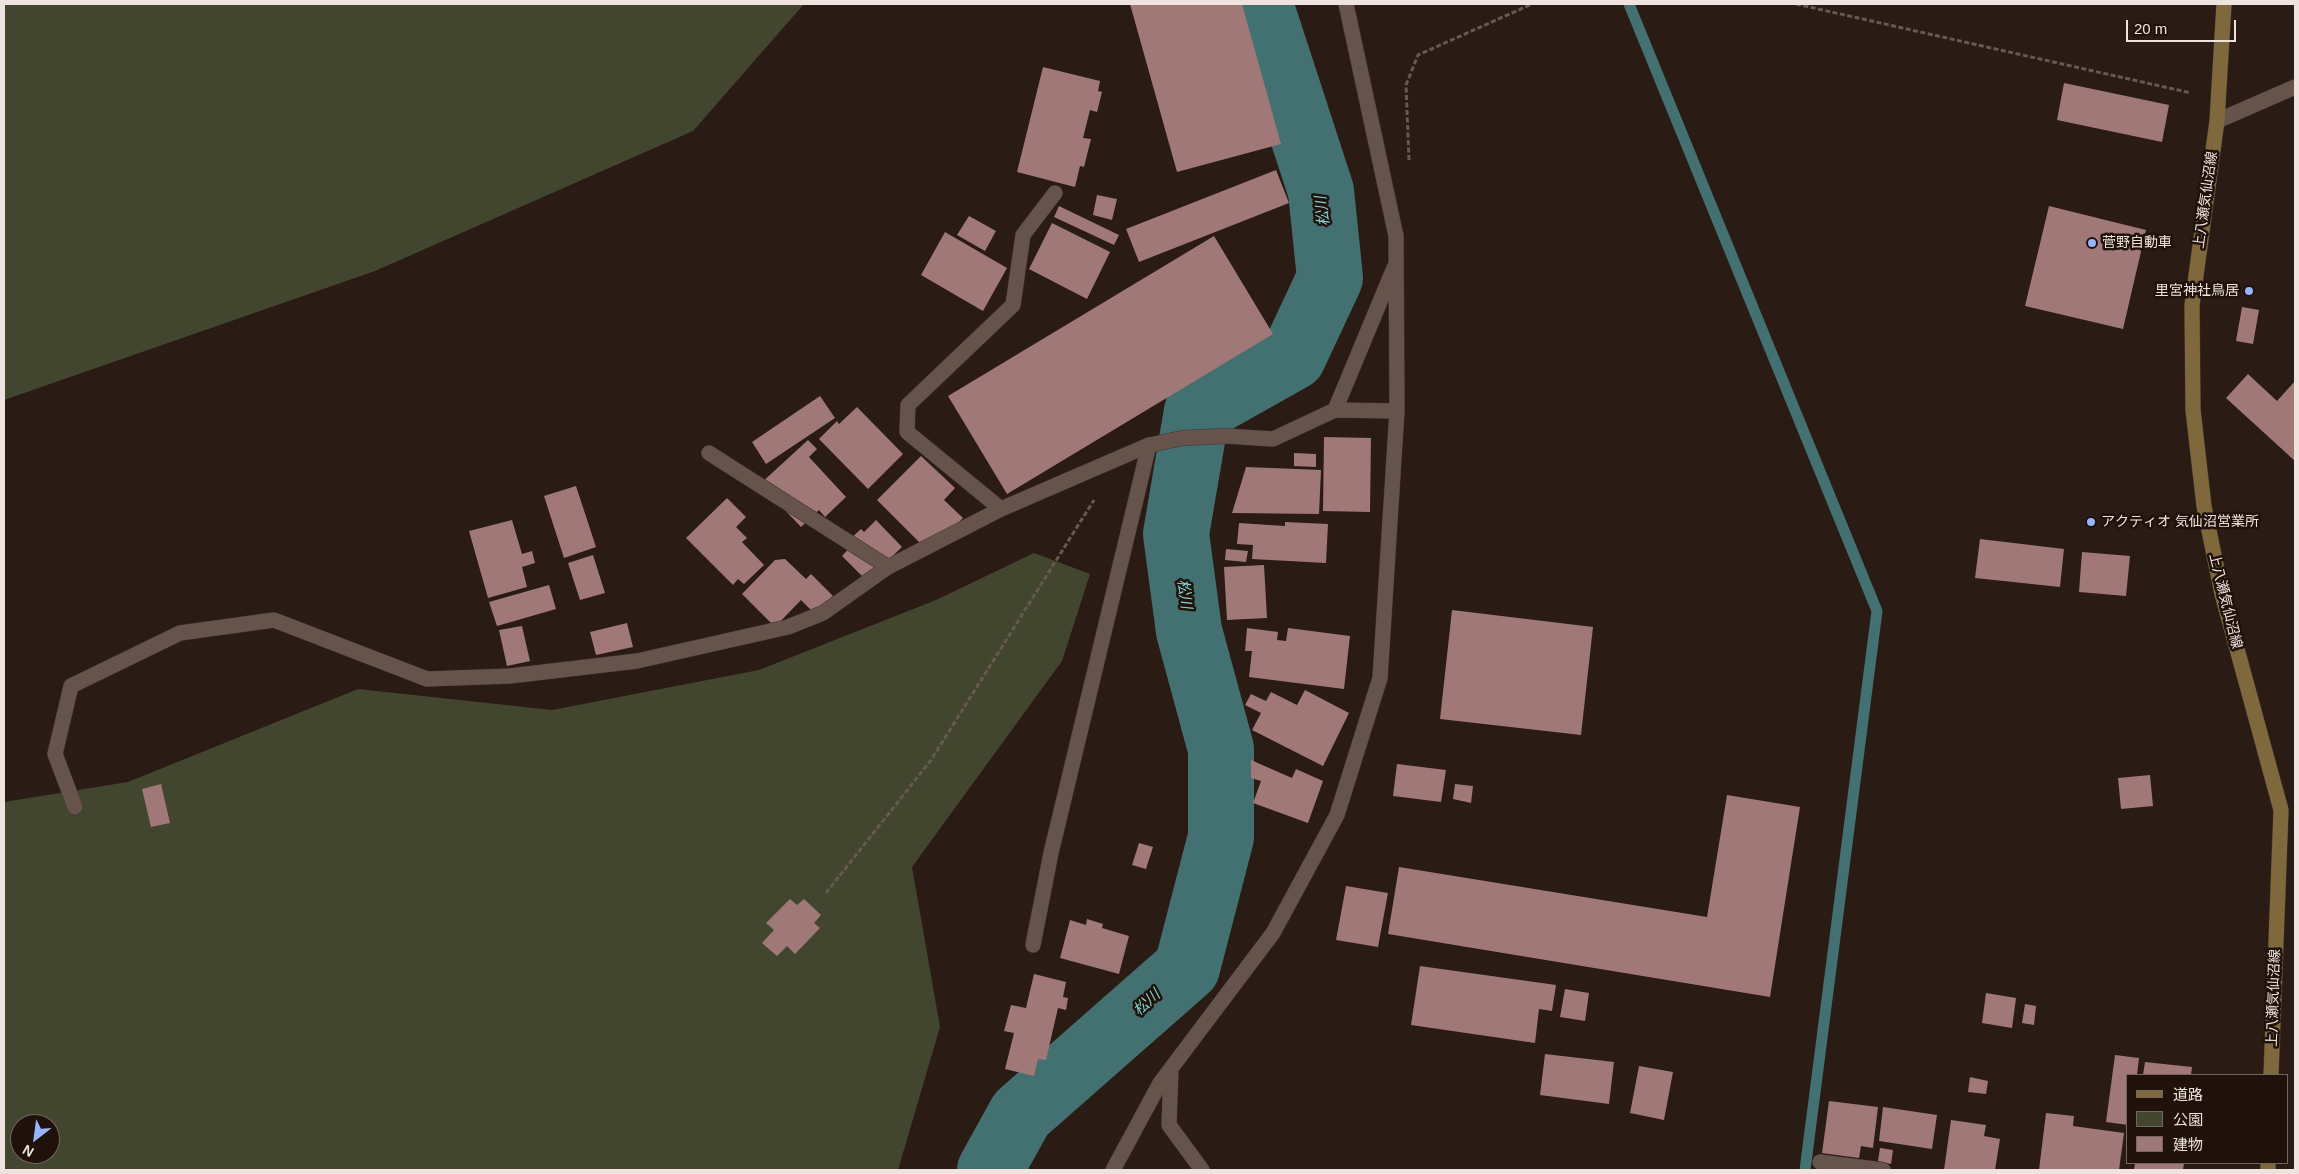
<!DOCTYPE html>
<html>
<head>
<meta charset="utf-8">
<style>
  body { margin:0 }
  #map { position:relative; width:2299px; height:1174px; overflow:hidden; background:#2a1b14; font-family:Arial,"Noto Sans JP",sans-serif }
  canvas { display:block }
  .frame { position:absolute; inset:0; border:5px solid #eee3de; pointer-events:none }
  .legend { position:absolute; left:2126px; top:1074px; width:162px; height:90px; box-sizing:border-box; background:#20120b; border:1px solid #72665f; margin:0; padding:6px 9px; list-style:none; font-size:15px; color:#eee3de }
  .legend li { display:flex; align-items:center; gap:10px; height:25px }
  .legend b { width:25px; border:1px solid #72665f }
  .north { position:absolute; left:10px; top:1114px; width:50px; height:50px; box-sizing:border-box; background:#20120b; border:1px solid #72665f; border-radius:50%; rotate:210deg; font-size:14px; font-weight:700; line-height:20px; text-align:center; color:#eee3de }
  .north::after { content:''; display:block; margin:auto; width:18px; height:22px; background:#99b5fd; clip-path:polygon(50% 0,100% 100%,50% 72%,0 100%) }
  .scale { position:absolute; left:2126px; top:20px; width:110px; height:22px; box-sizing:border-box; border:2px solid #eee3de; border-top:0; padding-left:6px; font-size:15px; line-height:18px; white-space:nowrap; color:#eee3de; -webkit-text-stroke:4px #20120b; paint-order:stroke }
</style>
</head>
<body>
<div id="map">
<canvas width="2299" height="1174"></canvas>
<div class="frame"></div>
<ul class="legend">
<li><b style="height:6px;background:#7f683b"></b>道路</li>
<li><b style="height:14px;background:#43462f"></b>公園</li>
<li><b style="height:14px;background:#a07877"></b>建物</li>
</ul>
<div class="north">N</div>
<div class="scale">20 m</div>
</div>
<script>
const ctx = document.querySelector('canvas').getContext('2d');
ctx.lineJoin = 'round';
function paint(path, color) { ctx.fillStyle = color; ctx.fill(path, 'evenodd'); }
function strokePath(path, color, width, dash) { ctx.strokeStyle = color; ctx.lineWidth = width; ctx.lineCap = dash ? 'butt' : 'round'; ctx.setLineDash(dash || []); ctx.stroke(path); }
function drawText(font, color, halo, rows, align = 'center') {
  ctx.font = font + ' Arial,"Noto Sans JP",sans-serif'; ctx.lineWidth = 5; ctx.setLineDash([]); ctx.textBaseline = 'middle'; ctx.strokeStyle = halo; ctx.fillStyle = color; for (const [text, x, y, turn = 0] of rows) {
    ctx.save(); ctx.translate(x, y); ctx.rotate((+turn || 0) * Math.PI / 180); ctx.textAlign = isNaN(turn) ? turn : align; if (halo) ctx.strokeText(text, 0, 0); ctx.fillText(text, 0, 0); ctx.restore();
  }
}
paint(new Path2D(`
  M4,4H804L693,131L375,271L4,400Z
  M1034,553L1090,574L1062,661L912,867L940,1027L898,1170H4V802L128,782L358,689L552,710L759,670L936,600ZM20,1124H50V1154H20Z`), '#43462f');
strokePath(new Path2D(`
  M1629,4L1877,611L1805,1170`), '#437171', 11);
strokePath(new Path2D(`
  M990,1170L1021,1114L1187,968L1221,837V749L1189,631L1176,534L1197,411L1293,357L1330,278L1321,191L1260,4`), '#437171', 66);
paint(new Path2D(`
  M1130,4H1242L1281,144L1177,172Z
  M1043,67L1100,81L1098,91L1102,92L1097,112L1090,110L1083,138L1091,139L1084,167L1080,166L1075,187L1017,172Z
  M2064,83L2169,105L2162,142L2057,120Z
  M1276,170L1289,203L1139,262L1126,229Z
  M1097,195L1117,199L1112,220L1093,215Z
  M1059,206L1119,235L1114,245L1054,217Z
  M2049,206L2146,230L2123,329L2025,306Z
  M969,216L996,231L985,251L957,235Z
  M1052,223L1110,252L1087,299L1029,269Z
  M945,232L1007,268L983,311L921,275Z
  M1214,236L1273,334L1007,494L948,396Z
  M2242,307L2259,310L2253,344L2236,341Z
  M2248,374L2277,401L2295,381V461L2226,398Z
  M820,396L835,418L766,464L752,442Z
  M857,407L903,454L868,489L819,439L837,421L839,424Z
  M1324,437L1371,438L1370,512L1323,511Z
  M808,440L817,449L809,457L846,497L825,517L819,510L801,527L760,484Z
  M1294,453L1316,454V467L1294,466Z
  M921,456L955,488L944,500L963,518L929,552L877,500Z
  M1246,467L1321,470L1319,514L1232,513Z
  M576,486L596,547L564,558L544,496Z
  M727,498L746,517L736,527L747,538L742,542L764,565L744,584L738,579L733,585L686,538Z
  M512,520L522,554L532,551L535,563L522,567L527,587L488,598L469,531Z
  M876,520L902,547L873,575L869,571L863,577L842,556L852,545L848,541L861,529L864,532Z
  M1285,522L1328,524L1326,563L1252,559L1253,545L1237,544L1239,523L1285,526Z
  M1980,539L2064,549L2060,587L1975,578Z
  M1226,549L1248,551L1246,562L1225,560Z
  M2082,552L2130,556L2126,596L2079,592Z
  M593,555L605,593L580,600L568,563Z
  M785,559L806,579L811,574L833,596L815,614L801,600L775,627L742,594L775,560Z
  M1264,565L1267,618L1227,620L1224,567Z
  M549,585L556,609L497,626L489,602Z
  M1452,610L1593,627L1581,735L1440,719Z
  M627,623L633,647L596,655L590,632Z
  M522,626L530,661L507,666L499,630Z
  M1247,628L1278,632L1277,640L1286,641L1288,628L1350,636L1344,689L1249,677L1252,651H1245Z
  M1305,690L1349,713L1323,766L1252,730L1261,713L1245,705L1251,694L1266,701L1271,692L1297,705Z
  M1251,760L1292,778L1296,769L1323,781L1308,823L1253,803L1261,781L1251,778Z
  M1397,764L1446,770L1441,802L1393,796Z
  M2150,775L2153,806L2121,809L2118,778Z
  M161,784L170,823L151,827L142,789Z
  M1455,784L1473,786L1471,803L1453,799Z
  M1727,795L1800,807L1770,997L1388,934L1399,867L1707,917Z
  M1139,843L1153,847L1146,869L1132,865Z
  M1346,886L1388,893L1378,947L1336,940Z
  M790,899L797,905L804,899L821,915L814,923L820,928L795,954L787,946L777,956L762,943L774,930L766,923Z
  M1087,919L1103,924L1102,928L1129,936L1119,974L1060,958L1070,920L1086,925Z
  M1420,966L1556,985L1552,1011L1539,1009L1535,1043L1411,1025Z
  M1034,974L1066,982L1063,997L1068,998L1066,1010L1058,1008L1046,1060L1038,1059L1034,1076L1005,1069L1014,1033L1004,1031L1011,1005L1026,1008Z
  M1565,989L1589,993L1585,1021L1560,1017Z
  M1986,993L2016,998L2012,1028L1982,1023Z
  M2025,1004L2036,1006L2034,1025L2022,1023Z
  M1545,1054L1614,1062L1609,1104L1540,1095Z
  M2115,1055L2139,1058L2137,1075H2128V1125L2106,1122Z
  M2145,1062L2192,1067L2191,1075H2143Z
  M1639,1066L1673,1072L1664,1120L1630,1113Z
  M1970,1077L1988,1081L1986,1094L1968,1092Z
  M1829,1101L1878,1107L1873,1148L1861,1146L1859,1158L1822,1153Z
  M1883,1107L1937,1115L1932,1149L1879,1141Z
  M2046,1113L2074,1116L2073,1126L2124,1133L2119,1170H2039Z
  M1951,1120L1986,1125L1984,1136L2000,1139L1995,1170H1944Z
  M1880,1148L1893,1150L1891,1164L1878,1161Z
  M2135,1163H2184L2183,1170H2134Z`), '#a07877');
const lane = new Path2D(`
  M1033,945L1051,853L1149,445`);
const street = new Path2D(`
  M2217,121L2295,87
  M1335,410L1394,268
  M709,453L888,567
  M1001,509L907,432L908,405L1013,305L1023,235L1055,193
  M75,807L55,754L71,686L180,633L274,620L427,679L510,676L637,661L788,627L823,613L888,567L1001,509L1149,445L1183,438L1226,436L1273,439L1335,410L1397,411
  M1171,1069L1169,1125L1202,1170
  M1820,1162L1883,1170
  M1113,1170L1160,1083L1273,933L1337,815L1380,678L1397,411L1396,236L1346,4`);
const secondary = new Path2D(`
  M2224,4L2217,121L2192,305L2193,410L2204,506L2222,594L2281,810L2271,1075
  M2268,1170V1163`);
strokePath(lane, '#423732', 16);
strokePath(street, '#423732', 16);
strokePath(secondary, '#423732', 16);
strokePath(new Path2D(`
  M1796,4L2191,93
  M1409,160L1406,85L1418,55L1532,4
  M826,893L931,760L1094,500`), '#665852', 3, [5, 2.5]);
strokePath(lane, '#66544c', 15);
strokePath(street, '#66544c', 15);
strokePath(secondary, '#7f683b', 15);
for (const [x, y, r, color] of [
  [2092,243,5,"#99b5fd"],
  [2249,291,5,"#99b5fd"],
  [2091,522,5,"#99b5fd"]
]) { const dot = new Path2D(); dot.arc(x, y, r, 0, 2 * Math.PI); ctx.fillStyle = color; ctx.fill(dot); strokePath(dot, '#20120b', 2); }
drawText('14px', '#eee3de', '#20120b', [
  ["上八瀬気仙沼線",2206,200,-82],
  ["上八瀬気仙沼線",2225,601,76],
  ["上八瀬気仙沼線",2274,998,-88]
]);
drawText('14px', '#eee3de', '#20120b', [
  ["菅野自動車",2102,243],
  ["里宮神社鳥居",2239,291,"right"],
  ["アクティオ 気仙沼営業所",2101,522]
], 'left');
drawText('italic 15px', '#81d2d4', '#20120b', [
  ["松川",1323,211,-97],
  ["松川",1184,594,82],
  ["松川",1147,1003,-42]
]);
</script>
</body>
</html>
